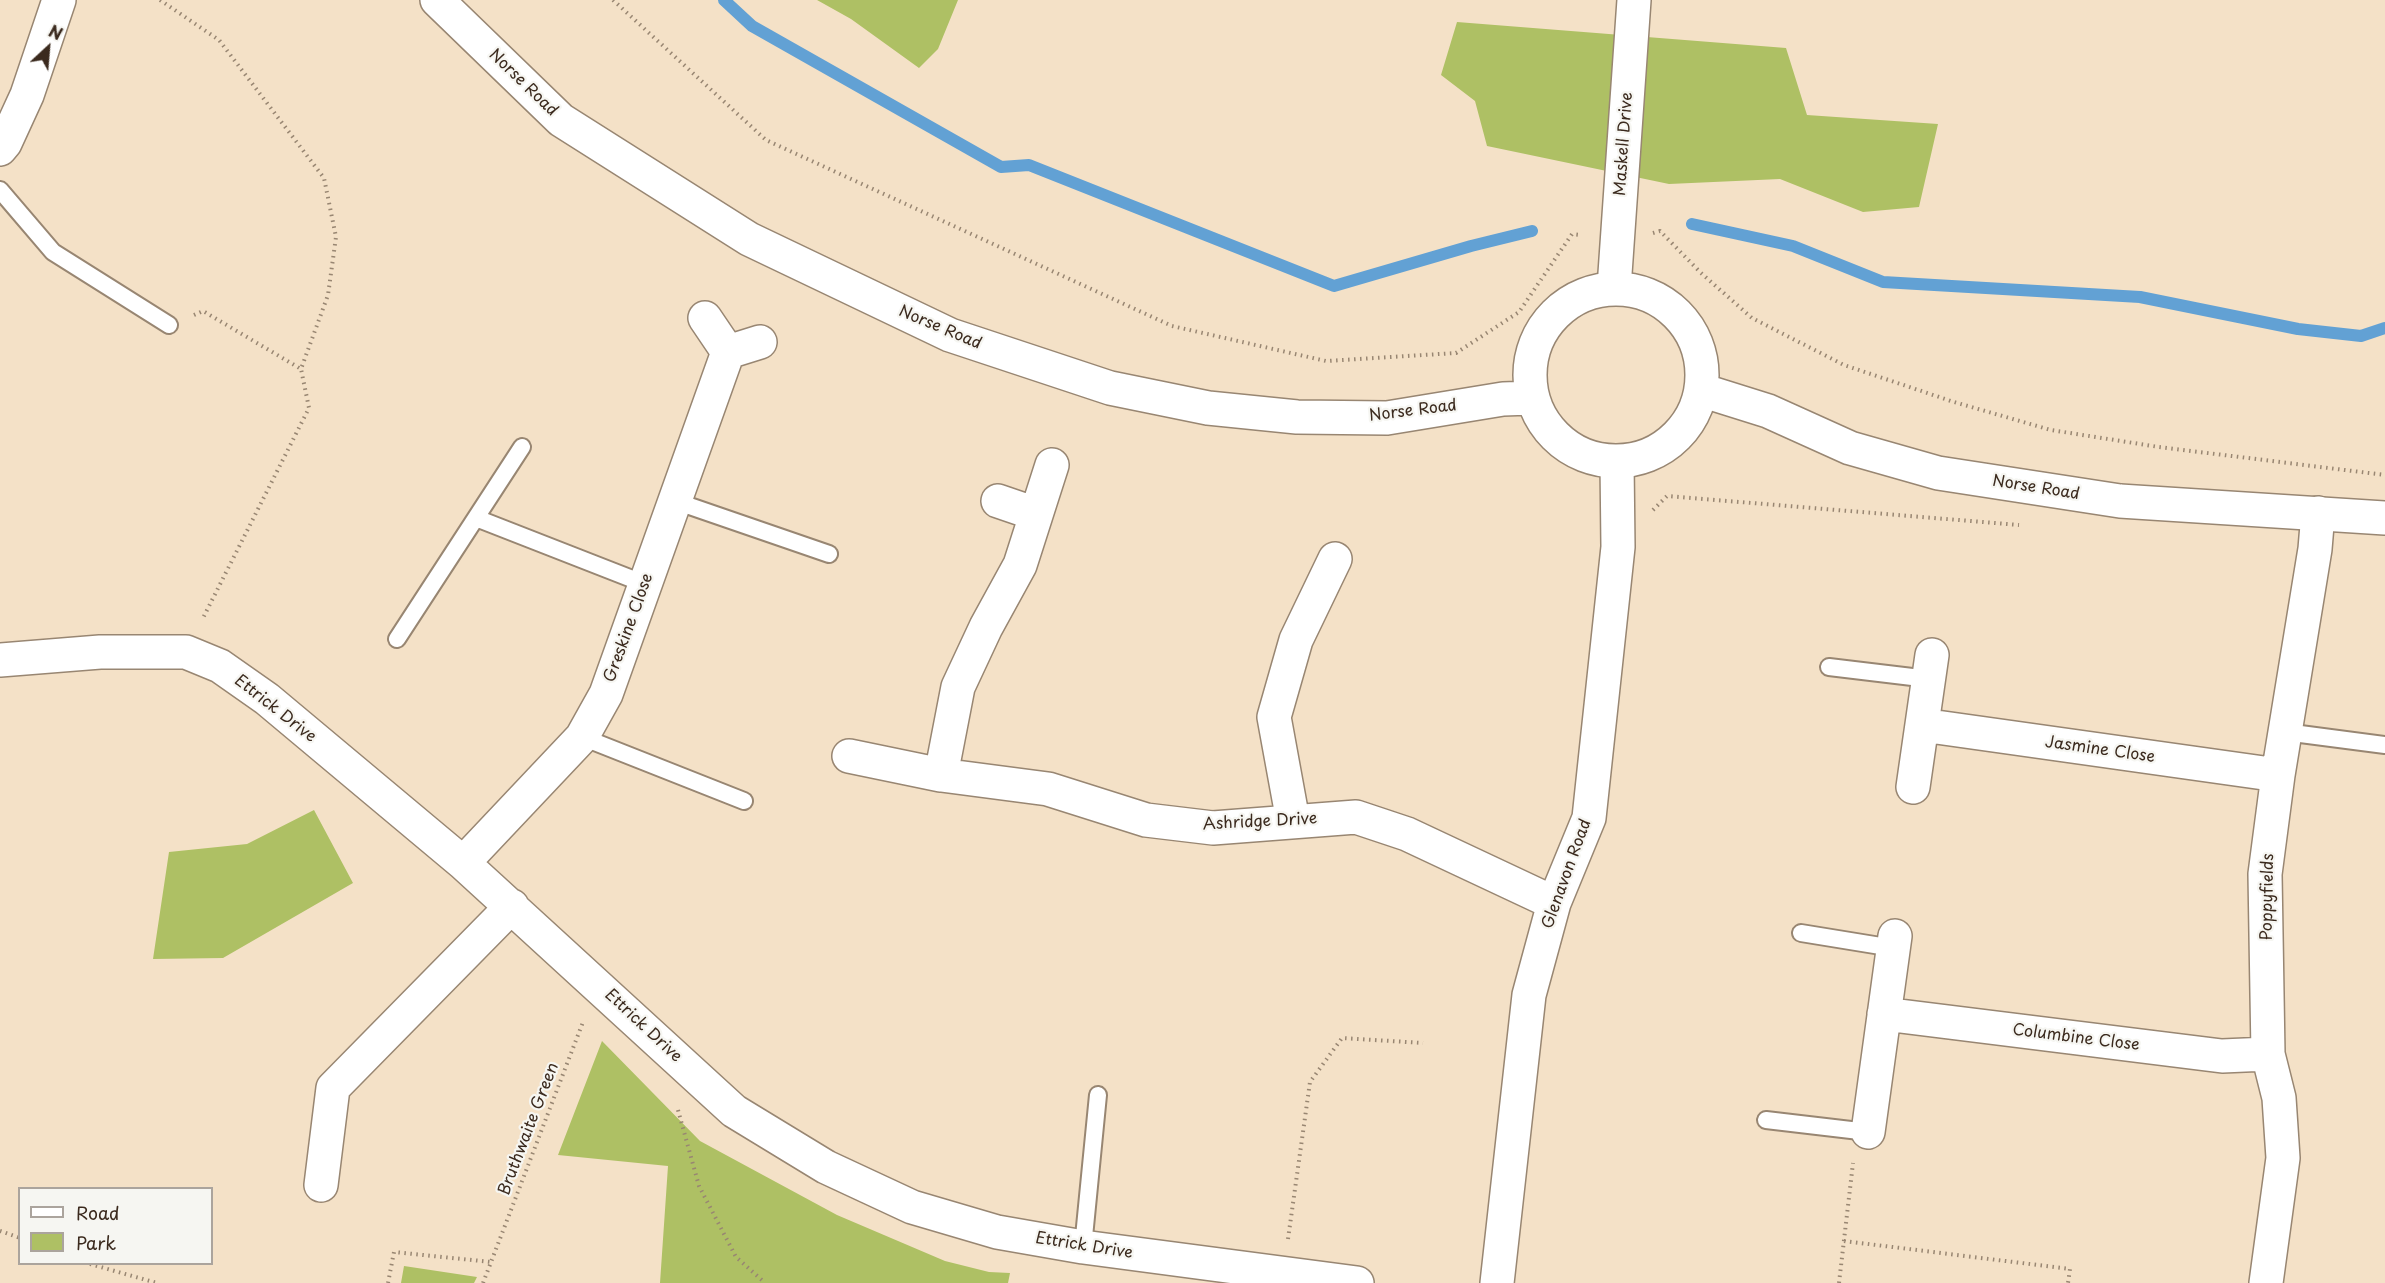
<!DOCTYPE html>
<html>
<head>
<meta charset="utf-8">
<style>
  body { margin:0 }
  #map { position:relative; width:2385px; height:1283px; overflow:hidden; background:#f4e1c7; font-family:"Playpen Sans",sans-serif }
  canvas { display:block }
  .legend { position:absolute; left:18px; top:1187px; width:195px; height:78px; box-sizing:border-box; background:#f6f6f2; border:2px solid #aba49d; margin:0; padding:8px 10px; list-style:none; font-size:18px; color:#3b2a1e }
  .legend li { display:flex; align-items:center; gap:12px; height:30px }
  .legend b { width:30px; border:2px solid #aba49d }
  .north { position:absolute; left:18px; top:18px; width:60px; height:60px; -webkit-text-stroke:4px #f6f6f2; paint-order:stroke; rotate:26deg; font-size:16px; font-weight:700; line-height:24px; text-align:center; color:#3b2a1e }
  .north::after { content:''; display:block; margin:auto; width:21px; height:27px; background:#3b2a1e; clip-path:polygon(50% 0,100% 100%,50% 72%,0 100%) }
</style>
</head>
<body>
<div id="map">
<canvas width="2385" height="1283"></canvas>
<ul class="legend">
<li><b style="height:8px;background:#fff"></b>Road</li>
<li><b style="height:16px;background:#aec064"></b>Park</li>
</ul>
<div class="north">N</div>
</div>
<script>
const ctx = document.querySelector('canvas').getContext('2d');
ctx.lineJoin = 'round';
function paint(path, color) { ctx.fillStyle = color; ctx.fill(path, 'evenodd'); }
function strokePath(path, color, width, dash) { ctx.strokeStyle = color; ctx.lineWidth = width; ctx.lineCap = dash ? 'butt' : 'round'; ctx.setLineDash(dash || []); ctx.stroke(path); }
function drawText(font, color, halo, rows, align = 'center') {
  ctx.font = font + ' "Playpen Sans",sans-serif'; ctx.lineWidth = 4.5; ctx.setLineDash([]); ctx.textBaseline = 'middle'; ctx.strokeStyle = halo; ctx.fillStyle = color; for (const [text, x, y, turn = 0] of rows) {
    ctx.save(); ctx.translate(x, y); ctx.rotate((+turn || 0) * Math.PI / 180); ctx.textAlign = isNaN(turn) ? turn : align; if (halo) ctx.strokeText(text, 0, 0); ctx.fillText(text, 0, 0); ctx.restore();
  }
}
paint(new Path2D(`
  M817,0H958L938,49L919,68L851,19Z
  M1457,22L1786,48L1807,115L1938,124L1919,207L1863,212L1780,179L1669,184L1487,146L1475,101L1441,75Z
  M314,810L353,883L223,958L153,959L169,852L247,844Z
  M602,1041L700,1141L837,1215L945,1261L989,1272L1010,1273L1008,1283H660L668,1166L558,1155Z
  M404,1266L477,1277L474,1283H401Z`), '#aec064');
strokePath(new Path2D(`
  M724,0L752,26L1001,167L1029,165L1334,286L1471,246L1532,231
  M1692,224L1793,246L1883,282L2140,297L2298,329L2361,336L2385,328`), '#62a1d4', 12);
const service = new Path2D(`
  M0,190L53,252L169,325
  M675,501L829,554
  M476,518L645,584
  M397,639L522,447
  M1829,667L1929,679
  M2285,732L2385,745
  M582,737L744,801
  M1801,933L1893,948
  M1766,1120L1868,1132
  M1083,1247L1098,1095`);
const minor = new Path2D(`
  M0,149L5,143L27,95L59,0
  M1614,288L1634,0
  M705,318L728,352L760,342
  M998,501L1036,514
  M0,660L100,652H186L220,666L267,699L463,863L734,1111L826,1167L912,1207L997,1232L1083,1247L1357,1283
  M1922,725L2278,775
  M849,756L941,775L1048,789L1146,820L1213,828L1356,817L1407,834L1554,903
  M941,775L958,687L986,627L1020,565L1052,465
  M1913,787L1932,655
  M1293,821L1274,717L1296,640L1335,559
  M463,863L582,737L606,694L728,352
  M1884,1014L2222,1056L2268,1054
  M1868,1132L1895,936
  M321,1185L333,1088L512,906
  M1497,1283L1529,995L1554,903L1589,818L1618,547L1617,462
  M2266,1283L2283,1158L2279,1098L2268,1054L2265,874L2278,775L2315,549L2318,513`);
const tertiary = new Path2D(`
  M437,0L561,120L749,239L950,335L1110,388L1208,408L1297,417L1387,418L1503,399L1531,398
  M1530 375a86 86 0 1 1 172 0a86 86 0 1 1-172 0Z
  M1701,390L1768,411L1850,448L1938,473L2120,501L2385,518`);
strokePath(service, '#988672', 20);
strokePath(minor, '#988672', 36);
strokePath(tertiary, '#988672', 36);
strokePath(new Path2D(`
  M160,0L219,40L324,178L336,237L328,295L301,369L309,408L202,620
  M613,0L766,140L1172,326L1326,361L1456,353L1519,312L1572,234L1581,235
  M1653,233L1660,231L1701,273L1752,318L1844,365L1954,402L2051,430L2159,447L2385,475
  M194,315L203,311L301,369
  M1653,510L1667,496L2019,525
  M678,1110L699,1186L736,1257L765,1283
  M0,1231L20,1238
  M1288,1239L1310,1082L1342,1038L1423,1043
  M1844,1241L2070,1269L2068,1283
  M90,1264L157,1283
  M388,1283L394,1252L491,1262
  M483,1283L583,1022
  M1839,1283L1853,1163`), '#988672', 4, [1.5, 4.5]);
strokePath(service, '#fff', 16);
strokePath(minor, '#fff', 33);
strokePath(tertiary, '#fff', 33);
drawText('16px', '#3b2a1e', '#f6f6f2', [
  ["Norse Road",523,83,44],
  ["Maskell Drive",1624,144,-86],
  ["Norse Road",940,328,23],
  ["Norse Road",1413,411,-7],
  ["Norse Road",2036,488,9],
  ["Greskine Close",629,628,-70],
  ["Ettrick Drive",275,709,38],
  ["Jasmine Close",2100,750,8],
  ["Ashridge Drive",1260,822,-3],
  ["Glenavon Road",1567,874,-70],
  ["Poppyfields",2268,897,-89],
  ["Ettrick Drive",643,1026,43],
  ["Columbine Close",2076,1038,7],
  ["Bruthwaite Green",529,1129,-69],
  ["Ettrick Drive",1084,1246,9]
]);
</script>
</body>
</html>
